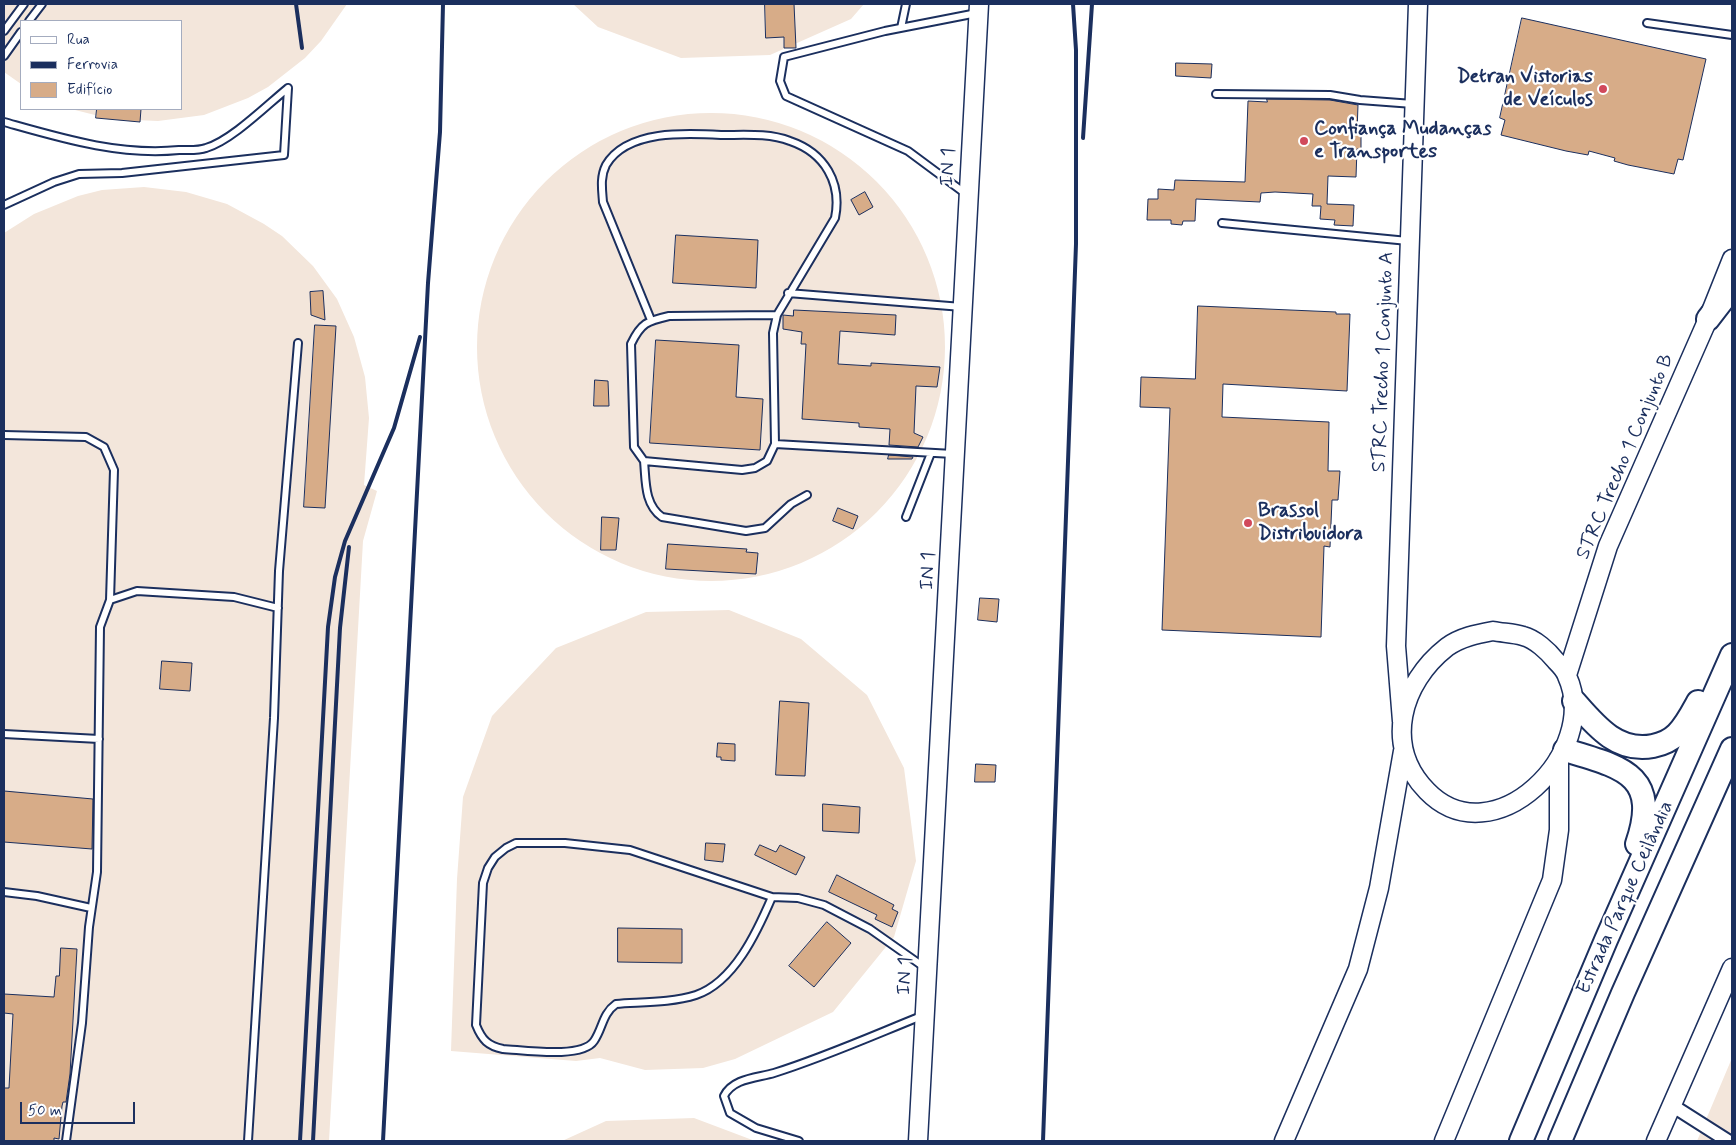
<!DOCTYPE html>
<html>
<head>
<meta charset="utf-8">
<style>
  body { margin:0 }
  #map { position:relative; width:1736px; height:1145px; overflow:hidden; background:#fff; font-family:Mynerve,sans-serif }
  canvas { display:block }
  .frame { position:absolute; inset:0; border:5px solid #1b2f5e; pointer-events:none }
  .legend { position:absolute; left:20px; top:20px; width:162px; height:90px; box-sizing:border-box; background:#fff; border:1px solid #a4acbf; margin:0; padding:6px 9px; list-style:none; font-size:15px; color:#1b2f5e }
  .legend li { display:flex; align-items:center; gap:10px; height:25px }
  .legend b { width:25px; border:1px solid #a4acbf }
  .scale { position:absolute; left:20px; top:1102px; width:115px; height:22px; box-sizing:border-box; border:2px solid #1b2f5e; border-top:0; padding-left:6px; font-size:15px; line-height:18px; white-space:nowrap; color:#1b2f5e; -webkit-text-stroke:4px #fff; paint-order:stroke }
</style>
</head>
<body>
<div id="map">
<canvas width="1736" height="1145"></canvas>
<div class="frame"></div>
<ul class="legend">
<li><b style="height:6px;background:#fff"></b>Rua</li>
<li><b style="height:6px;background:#1b2f5e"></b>Ferrovia</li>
<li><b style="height:14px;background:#d7ac88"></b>Edifício</li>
</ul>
<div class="scale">50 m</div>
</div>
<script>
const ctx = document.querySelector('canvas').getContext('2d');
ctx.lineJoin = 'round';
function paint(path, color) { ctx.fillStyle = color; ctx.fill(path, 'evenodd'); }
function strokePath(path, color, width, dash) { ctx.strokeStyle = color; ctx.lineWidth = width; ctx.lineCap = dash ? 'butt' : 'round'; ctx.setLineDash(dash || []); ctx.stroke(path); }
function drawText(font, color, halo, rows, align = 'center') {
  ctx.font = font + ' Mynerve,sans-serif'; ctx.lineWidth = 4.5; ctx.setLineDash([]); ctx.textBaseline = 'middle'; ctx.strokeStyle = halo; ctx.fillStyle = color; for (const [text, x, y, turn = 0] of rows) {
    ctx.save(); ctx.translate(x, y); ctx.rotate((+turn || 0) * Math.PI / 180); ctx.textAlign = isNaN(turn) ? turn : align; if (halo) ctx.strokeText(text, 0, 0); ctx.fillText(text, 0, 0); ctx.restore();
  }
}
paint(new Path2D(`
  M4,4H347L321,41L305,58L268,87L248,98L204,115L158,121L111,119L71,109H181V21H21V84L4,72Z
  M573,4H864L851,19L770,55L681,58L598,27Z
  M477 347a234 234 0 1 1 468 0a234 234 0 1 1-468 0Z
  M144,187L186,192L227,204L264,224L282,236L313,266L337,299L354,337L365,377L369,418L364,485L377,491L363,541L329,1141H4V233L34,214L78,196L102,190Z
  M729,610L801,639L867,695L904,768L916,861L894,937L833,1012L735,1059L703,1068L645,1070L600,1058L576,1061L451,1051L457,879L463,797L492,716L556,648L646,612Z
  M1732,1058V1141H1697Z
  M694,1118L755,1141H562L606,1121Z`), '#f3e6db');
const building = new Path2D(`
  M765,4H794L796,48H784V37L766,38Z
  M1522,18L1706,59L1683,160L1678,159L1674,174L1628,165L1614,161L1615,158L1589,151L1588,155L1566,151L1501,135L1505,120L1500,118Z
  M1176,63L1212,64L1211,78L1176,76Z
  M1267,99L1330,100L1358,105L1357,132L1361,133V149H1357L1356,177L1328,176L1327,204L1354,205L1353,226L1334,225L1335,220L1320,219L1321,206H1312L1313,194L1275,192L1261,193L1260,202L1196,199L1195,221H1183L1182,225L1171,224V220H1147L1148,199H1158V189L1174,190L1175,180L1245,182L1248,101L1267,102Z
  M97,109H141L140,122L96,118Z
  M865,192L873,207L859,215L851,200Z
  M676,235L758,240L756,288L673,283Z
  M323,291L325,320L311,315L310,292Z
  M1198,306L1336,312V314H1350L1347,391L1223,384L1222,417L1329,422L1328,471H1340L1338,500H1332L1330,547L1324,546L1321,637L1162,630L1170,408L1140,407L1141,377L1195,379Z
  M794,310L896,315L895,335L840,331L838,364L871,366V363L940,367L937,387L916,386L914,433L923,437L918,447L889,445L890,429L859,427V423L802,419L806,344H801L802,332L783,329V315L793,316Z
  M315,325L336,326L325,508L304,507Z
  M656,340L739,345L736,397L763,399L760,450L650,443Z
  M595,380L608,381L609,406H594Z
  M889,455L913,457L912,459H888Z
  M838,508L858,516L853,529L833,521Z
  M602,517L619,518L616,550H601Z
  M668,544L747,549L746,552L758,553L756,574L666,569Z
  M980,598L999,599L997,622L978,620Z
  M162,661L192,663L190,691L160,689Z
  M780,701L809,703L805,776L776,775Z
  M718,743L735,744V761L721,760V757H717Z
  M976,764L996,765L995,782H975Z
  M4,791L93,799L92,849L4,842Z
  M823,804L860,807L859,833L823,831Z
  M706,843L725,844L723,862L705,860Z
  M760,845L776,852L780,845L805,857L796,875L755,855Z
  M837,875L894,905L892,909L898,912L892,927L875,919L877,915L829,892Z
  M827,922L851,943L814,987L789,966Z
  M618,928L682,929V963L618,962Z
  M61,948L77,949L70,1074L66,1102H63L62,1106L59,1139L54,1138V1141H4V1088H9L13,1014L4,1013V994L54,997L56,976H59Z`);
paint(building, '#d7ac88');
strokePath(building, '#1b2f5e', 1);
const lane = new Path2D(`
  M29,21L42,4
  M1647,23L1732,35
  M901,28L906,4
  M4,31L24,4
  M4,56L21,32
  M1216,94L1330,95L1360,100L1413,104
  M4,122C61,138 119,156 179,150C187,150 198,151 206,148C231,141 267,105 288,88
  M966,194L908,151L786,96L780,81L784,57L885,31L977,13
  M4,205L54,182L79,174L122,173L284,155L288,88
  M1222,223L1408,241
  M788,293L962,307
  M651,320L603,202C602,189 600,177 606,165C627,129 688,133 722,135C745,135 769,133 790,141C825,153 842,183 835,218L777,315L773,333L775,444L767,461L755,468L742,470L644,461L634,447L631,344C641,323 647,321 669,316L777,315
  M4,435L86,437L104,447L114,470L110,600
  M775,444L953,454
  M644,461C646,481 644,504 662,517L746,531L765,528L791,504L807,495
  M906,517L931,453
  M4,734L99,739
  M4,892L37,896L91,908
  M772,897C757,932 734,982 696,995C671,1003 641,1002 616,1004C602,1014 603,1028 594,1041C582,1059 524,1050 503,1049C488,1046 482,1040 476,1025L483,883L488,868L495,857L506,848L516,843H565L630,850L772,897L798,898L824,905L870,929L924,967
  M66,1141L82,1023L89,927L97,872L100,627L110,600L137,591L234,597L278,608
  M248,1141L274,718L279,571L298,343
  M799,1141L756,1128L730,1113L724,1096C733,1078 757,1078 774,1073C825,1057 874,1035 924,1015`);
const street = new Path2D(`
  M1673,1106L1728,1141`);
const secondary = new Path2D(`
  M1493,631C1503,633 1514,633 1523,636C1535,639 1548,651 1556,661C1560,665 1565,670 1567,676C1602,752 1493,859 1427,791C1383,746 1401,683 1447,647C1461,637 1477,634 1493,631Z
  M1567,675L1608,546L1708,319L1732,259
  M1402,721L1396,646L1418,4
  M918,1141L979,4
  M1284,1141L1358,969L1379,888L1403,751
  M1444,1141L1552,880L1559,830V758
  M1656,1141L1732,968`);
const highway = new Path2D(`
  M1708,319L1732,288
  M1574,701C1595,725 1617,753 1653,746C1663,744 1670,741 1677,734C1686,725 1692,713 1698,702
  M1565,750C1621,767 1661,774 1637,844
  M1521,1141L1606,940L1732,655
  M1560,1141L1623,993L1732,749`);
strokePath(lane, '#1b2f5e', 10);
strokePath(street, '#1b2f5e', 16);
strokePath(secondary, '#1b2f5e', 21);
strokePath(highway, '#1b2f5e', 26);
strokePath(lane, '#fff', 6);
strokePath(street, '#fff', 12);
strokePath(secondary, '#fff', 18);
strokePath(highway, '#fff', 22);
strokePath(new Path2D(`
  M296,4L302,48
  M1083,138L1092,4
  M300,1141L328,627L335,577L345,541L394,428L420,337
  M313,1141L340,628L349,547
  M383,1141L428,283L440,132L443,4
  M1043,1141L1076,244V50L1073,4`), '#1b2f5e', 4);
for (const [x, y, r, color] of [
  [1603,89,5,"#d1495b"],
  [1304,141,5,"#d1495b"],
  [1248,523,5,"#d1495b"]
]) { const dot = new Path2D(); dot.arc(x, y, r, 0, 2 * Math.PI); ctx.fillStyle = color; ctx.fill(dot); strokePath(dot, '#fff', 2); }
drawText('bold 20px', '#1b2f5e', '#fff', [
  ["Detran Vistorias",1593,78,"right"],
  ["de Veículos",1593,101,"right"],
  ["Confiança Mudanças",1314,130],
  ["e Transportes",1314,153],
  ["Brassol",1258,512],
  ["Distribuidora",1258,535]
], 'left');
drawText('20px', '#1b2f5e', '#fff', [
  ["IN 1",949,167,-87],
  ["STRC Trecho 1 Conjunto A",1384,362,-88],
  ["STRC Trecho 1 Conjunto B",1626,457,-67],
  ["IN 1",929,571,-87],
  ["Estrada Parque Ceilândia",1626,898,-66],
  ["IN 1",906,976,-87]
]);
</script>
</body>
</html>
